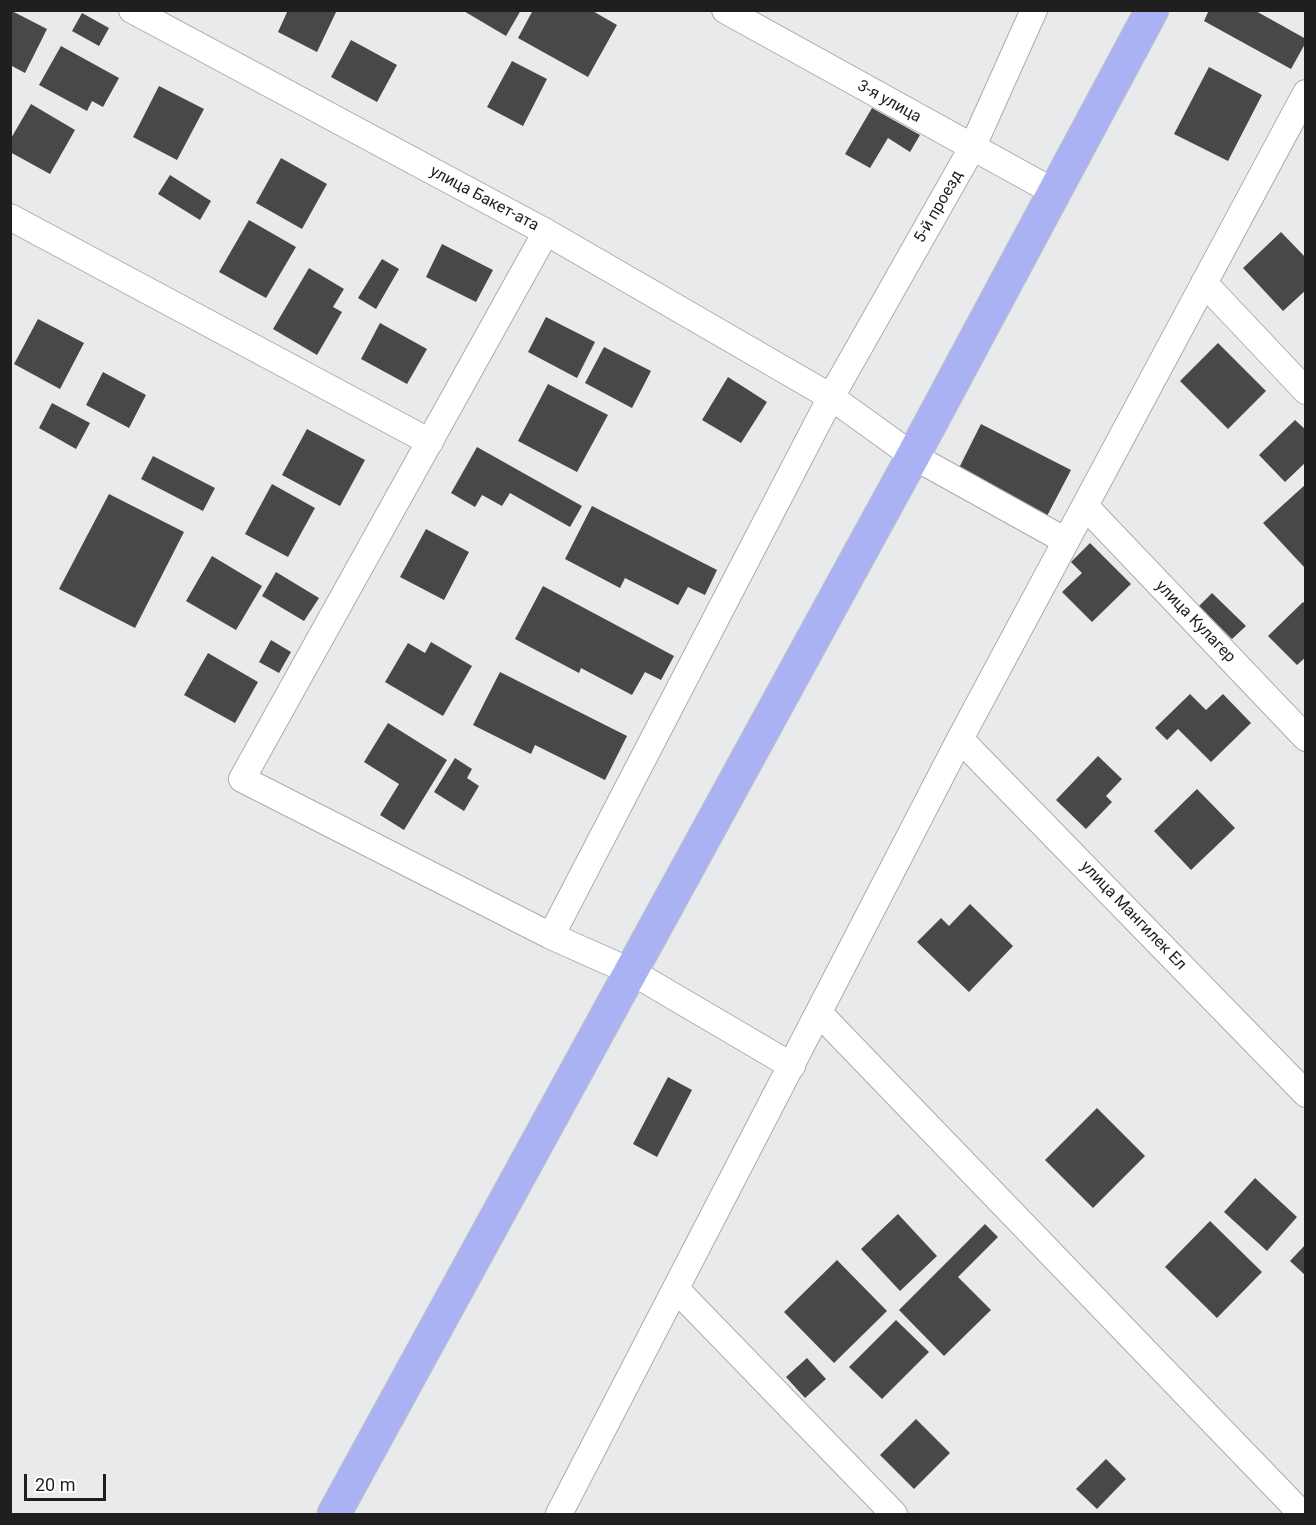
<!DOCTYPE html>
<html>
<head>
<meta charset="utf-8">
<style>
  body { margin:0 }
  #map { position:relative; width:1316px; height:1525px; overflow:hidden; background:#e9eaeb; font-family:Roboto,sans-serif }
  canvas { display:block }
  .frame { position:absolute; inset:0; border:12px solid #1f1f20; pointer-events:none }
  .scale { position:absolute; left:24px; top:1474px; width:82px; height:27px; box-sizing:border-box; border:3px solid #1f1f20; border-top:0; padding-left:8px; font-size:18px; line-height:21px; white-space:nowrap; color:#1f1f20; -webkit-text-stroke:4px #fff; paint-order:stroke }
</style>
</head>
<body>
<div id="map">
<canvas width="1316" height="1525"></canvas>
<div class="frame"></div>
<div class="scale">20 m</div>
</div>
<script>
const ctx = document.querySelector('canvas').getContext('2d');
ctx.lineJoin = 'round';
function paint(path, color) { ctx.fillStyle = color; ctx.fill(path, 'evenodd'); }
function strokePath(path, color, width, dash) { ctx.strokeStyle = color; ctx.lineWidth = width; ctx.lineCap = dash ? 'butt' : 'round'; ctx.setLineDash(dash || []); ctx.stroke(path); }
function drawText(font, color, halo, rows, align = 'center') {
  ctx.font = font + ' Roboto,sans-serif'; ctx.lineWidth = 6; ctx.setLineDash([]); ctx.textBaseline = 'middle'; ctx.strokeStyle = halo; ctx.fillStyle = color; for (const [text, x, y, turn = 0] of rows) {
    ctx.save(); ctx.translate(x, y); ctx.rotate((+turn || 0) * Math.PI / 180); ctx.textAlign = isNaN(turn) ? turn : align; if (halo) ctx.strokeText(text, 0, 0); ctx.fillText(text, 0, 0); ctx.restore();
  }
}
paint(new Path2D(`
  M10,10L47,29L25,73L10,65Z
  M288,10H337L317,52L278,32Z
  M462,10H521L506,36Z
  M533,10H591L617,25L588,77L518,38Z
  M1209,10H1254L1306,39V42L1291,69L1204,21Z
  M82,13L109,28L99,46L72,31Z
  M351,40L397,65L377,102L331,77Z
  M61,46L119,78L103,107L92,101L87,111L39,85Z
  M512,61L547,79L523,126L487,107Z
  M1209,67L1262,95L1228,161L1174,134Z
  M159,86L204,109L177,160L133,137Z
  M31,104L75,130L50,174L10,152V140Z
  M872,108L920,135L910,152L888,138L870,168L845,154Z
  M281,158L327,184L302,229L256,203Z
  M170,175L211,201L200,220L158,194Z
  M249,220L296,247L266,298L219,272Z
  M1281,232L1306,258V290L1283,311L1243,268Z
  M442,244L493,270L476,302L426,277Z
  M382,259L399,269L376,309L358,298Z
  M309,268L344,289L333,307L342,312L317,355L273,329Z
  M546,317L595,342L577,378L528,352Z
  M38,319L84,343L60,389L14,364Z
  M380,323L427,349L407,384L361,359Z
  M1218,343L1266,391L1228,429L1180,381Z
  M604,347L651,371L632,408L585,383Z
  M103,372L146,395L129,428L86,405Z
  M728,377L767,402L741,443L702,420Z
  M548,384L608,415L577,472L518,441Z
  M52,403L90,423L76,449L39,428Z
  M1295,420L1306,430V462L1285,482L1259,455Z
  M981,424L1071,470L1047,516L958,470Z
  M307,429L365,460L340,506L282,475Z
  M477,447L582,506L570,527L510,493L502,506L482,495L475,507L451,493Z
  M153,456L215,488L203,511L141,479Z
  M272,484L315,508L288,557L245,534Z
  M1306,484V565L1304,567L1263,523Z
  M109,494L184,532L135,628L59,589Z
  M592,506L717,570L705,595L688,587L678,605L625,578L620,588L565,559Z
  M426,529L469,552L444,600L400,577Z
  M1090,543L1131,584L1092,622L1062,592L1082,573L1071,562Z
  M212,556L262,586L236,630L186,601Z
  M276,572L319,598L304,621L262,596Z
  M543,586L674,656L661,680L645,672L632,695L581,668L579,673L515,639Z
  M1212,593L1246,626L1232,639L1199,606Z
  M1303,602L1306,605V657L1297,665L1268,636Z
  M271,640L291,652L279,673L259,662Z
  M431,642L472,666L443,716L385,682L408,643L425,653Z
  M208,653L258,682L235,723L184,695Z
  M500,672L627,736L605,780L535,745L531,754L473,725Z
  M1190,694L1206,710L1223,694L1251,723L1211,762L1178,729L1167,740L1155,728Z
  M388,723L447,760L404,830L380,815L399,784L364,762Z
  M1098,756L1122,779L1106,796L1112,802L1086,829L1056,800Z
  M455,758L472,769L467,778L479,786L464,811L434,792Z
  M1197,789L1235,828L1191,870L1154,831Z
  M970,904L1013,946L969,992L917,942L941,918L949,926Z
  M668,1077L692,1090L657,1157L633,1144Z
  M1097,1108L1145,1156L1093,1208L1045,1160Z
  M1255,1178L1297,1217L1267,1251L1224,1212Z
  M898,1214L937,1256L900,1291L861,1249Z
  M1210,1221L1262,1272L1217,1318L1165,1267Z
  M985,1224L998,1237L958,1277L991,1310L944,1356L899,1310Z
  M1306,1244V1276L1290,1261Z
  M837,1260L887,1311L834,1363L784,1312Z
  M896,1320L929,1352L882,1399L849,1367Z
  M807,1358L826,1379L805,1398L786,1377Z
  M916,1419L950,1453L914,1489L880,1455Z
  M1106,1459L1126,1479L1097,1509L1076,1489Z`), '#484849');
const street = new Path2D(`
  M132,10L546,232L831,397L913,456L1066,541
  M725,10L1054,192
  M10,217L430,442
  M546,232L242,779L551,936L831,397L972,148L1034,10
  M1204,283L1306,391
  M1085,506L1306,738
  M960,739L1306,1094
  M551,936L632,972L792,1066
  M819,1013L1302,1514
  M676,1289L894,1514
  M559,1514L960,739L1306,93`);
const primary = new Path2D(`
  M334,1514L913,456L1152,10`);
strokePath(street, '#abacad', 28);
strokePath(primary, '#c5c5c5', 35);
strokePath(street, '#fff', 26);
strokePath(primary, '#abb2f4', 33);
drawText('16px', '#1f1f20', '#fff', [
  ["3-я улица",889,102,29],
  ["улица Бакет-ата",484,199,28],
  ["5-й проезд",939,207,-60],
  ["улица Кулагер",1195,622,46],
  ["улица Мангилек Ел",1133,916,46]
]);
</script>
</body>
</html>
